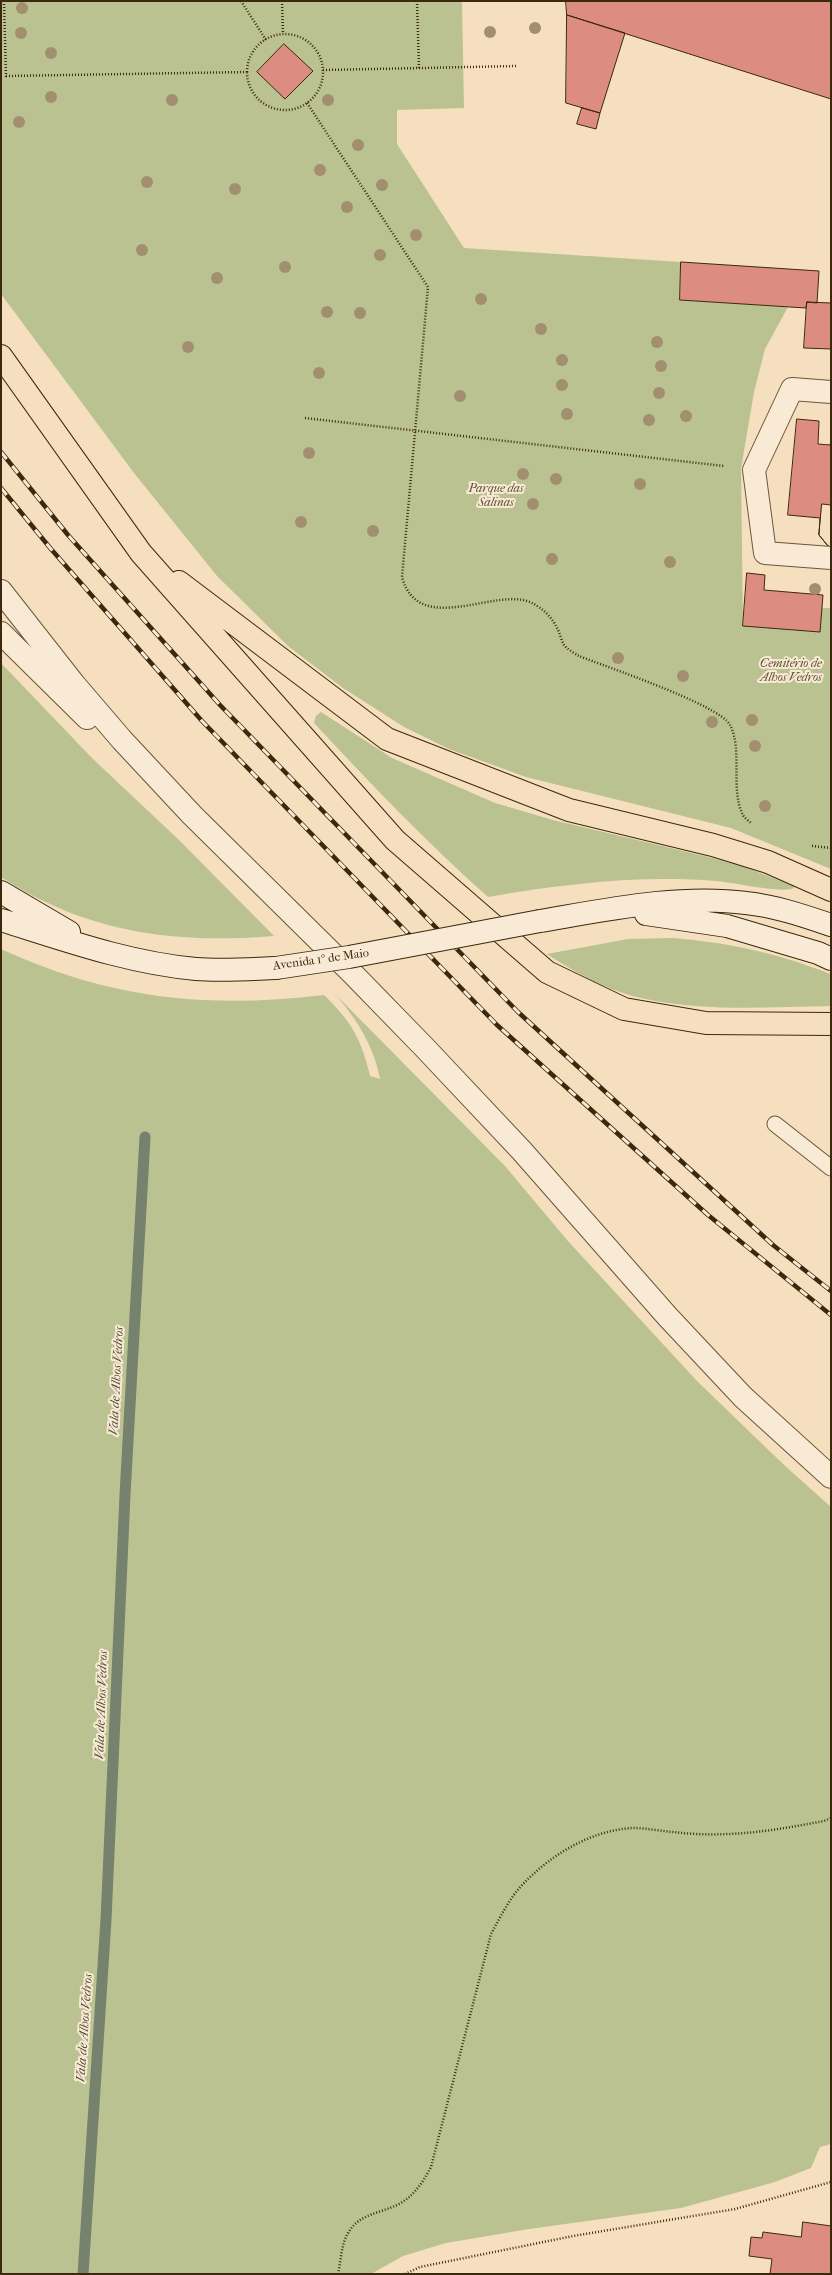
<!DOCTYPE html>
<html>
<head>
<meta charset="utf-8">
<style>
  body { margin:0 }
  #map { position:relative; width:832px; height:2275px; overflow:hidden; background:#f5dfbe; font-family:"IM FELL French Canon",serif }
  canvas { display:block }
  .frame { position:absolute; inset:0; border:2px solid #3c280d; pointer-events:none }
</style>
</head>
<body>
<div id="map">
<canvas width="832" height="2275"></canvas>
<div class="frame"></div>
</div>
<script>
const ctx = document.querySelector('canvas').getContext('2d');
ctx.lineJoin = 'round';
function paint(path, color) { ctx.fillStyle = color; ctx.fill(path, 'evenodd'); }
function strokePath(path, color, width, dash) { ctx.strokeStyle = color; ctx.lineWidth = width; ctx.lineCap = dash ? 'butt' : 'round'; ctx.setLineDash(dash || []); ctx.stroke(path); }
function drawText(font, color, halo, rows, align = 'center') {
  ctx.font = font + ' "IM FELL French Canon",serif'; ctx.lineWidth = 4; ctx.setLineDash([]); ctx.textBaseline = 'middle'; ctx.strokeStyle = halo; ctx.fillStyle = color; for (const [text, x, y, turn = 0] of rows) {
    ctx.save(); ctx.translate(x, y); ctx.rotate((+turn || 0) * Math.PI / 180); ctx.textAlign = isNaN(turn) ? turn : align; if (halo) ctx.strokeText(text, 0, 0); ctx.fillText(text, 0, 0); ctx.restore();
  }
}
paint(new Path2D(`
  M1,1H462L464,108L397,110V144L464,248L681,262L680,300L788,307L765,349L754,392L741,469L743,626L822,608H831V869L731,828L526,777L449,749L404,727L343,688L288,646L217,576L134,473L1,294Z
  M1,663L92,758L179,840L274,936C174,944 87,933 1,877Z
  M321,712L392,758L495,803L553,820L713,858L745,867L794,886V888C785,894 730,882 716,881C640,875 563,884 488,897C426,842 370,783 314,723L316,716Z
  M673,938C731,943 776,953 831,974V1006C770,1007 706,1012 646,999C610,992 578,974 547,954L628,939Z
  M1,949C109,999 207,1009 324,995C351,1021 362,1040 370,1076L380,1079C374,1046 357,1020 336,995L505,1166L567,1240L697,1381L783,1464L831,1507V2144L820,2147L811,2168L775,2182L681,2208L529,2229L446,2243L403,2256L371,2274H1Z`), '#bbc292');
strokePath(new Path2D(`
  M83,2274L106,1920L125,1495L145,1137`), '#76816e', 11);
const building = new Path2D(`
  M566,1H831V99L567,15Z
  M567,15L625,33L600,113L566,103Z
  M284,44L313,71L285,99L257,72Z
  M582,108L600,113L596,129L577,124Z
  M681,262L819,271L817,303L807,302L806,308L680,300Z
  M807,302L831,303V349L804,348Z
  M797,419L819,421L818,444L830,445L831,440V547L828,546L819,535L820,518L788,515Z
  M822,504L831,505V547L828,546L819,535Z
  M747,573L765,575L764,590L823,595L820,632L743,626Z
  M803,2222L831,2226V2274H770L772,2259L749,2256L751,2237L762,2238L763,2232L801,2237Z`);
paint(building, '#dc8c80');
strokePath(building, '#3c280d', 1);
const lane = new Path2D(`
  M775,1124L831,1168`);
const street = new Path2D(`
  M831,392L792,389L754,470L765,553L831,558
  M1,591L74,684L122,740L192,815L353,974L425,1048L522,1151L667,1316L743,1397L831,1477
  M1,633L87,718`);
const secondary = new Path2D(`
  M1,892L69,932
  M646,914L727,926L818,953L831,959
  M1,920C65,940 129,963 196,969C223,971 249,969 276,968
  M540,921C605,910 680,894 746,903C775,906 804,916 831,925`);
const primary = new Path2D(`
  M1,356L141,553L395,840L547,972L624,1009L706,1023L831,1024
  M179,582L387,739L569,810L713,845L768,862L831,890`);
strokePath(lane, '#6a5639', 17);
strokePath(street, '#6a5639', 24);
strokePath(secondary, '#3c280d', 24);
strokePath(primary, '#3c280d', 24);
strokePath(new Path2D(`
  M4,1L6,76L246,72
  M241,1L266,40
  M282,1L283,34
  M417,1L419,68
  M247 72a38 38 0 1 1 76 0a38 38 0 1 1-76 0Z
  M323,70L518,66
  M307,103L428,287L402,577C419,639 498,585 532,603C542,608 552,617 557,628C560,633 561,640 564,645C567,649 574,653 579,656C604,666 720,705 730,725C743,749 730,791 743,815C744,818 749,821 751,823
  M305,418L724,466
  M812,846L831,848
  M338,2274C341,2261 341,2246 347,2235C358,2213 380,2214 399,2204C414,2196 423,2182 431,2167L491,1934C501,1916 510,1897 524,1883C552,1854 592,1830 633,1828C646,1828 660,1831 673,1832C690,1834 709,1835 727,1834C760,1833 792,1827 824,1821L831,1818
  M405,2274L420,2267L573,2236L735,2209L831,2182`), '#3c280d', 2.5, [1, 2]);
strokePath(lane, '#f8ead5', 15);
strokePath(street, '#f8ead5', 22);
strokePath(secondary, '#f8ead5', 22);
strokePath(primary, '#f5dfbe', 22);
const rail = new Path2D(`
  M1,452L68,535L220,705L518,1012L773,1245L831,1291
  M1,488L51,549L202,721L497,1025L708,1215L831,1315`);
strokePath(rail, '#3c280d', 4.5);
strokePath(rail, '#f8ead5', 3, [9]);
const secondaryBridge = new Path2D(`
  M276,968L349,957L540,921`);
strokePath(secondaryBridge, '#3c280d', 24, []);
strokePath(secondaryBridge, '#f8ead5', 22);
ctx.fillStyle = '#a18f6f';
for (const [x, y] of [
  [22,8],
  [535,28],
  [490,32],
  [21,33],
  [51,53],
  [51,97],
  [172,100],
  [328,100],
  [19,122],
  [358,145],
  [320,170],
  [147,182],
  [382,185],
  [235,189],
  [347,207],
  [416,235],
  [142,250],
  [380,255],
  [285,267],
  [217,278],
  [481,299],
  [327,312],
  [360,313],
  [541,329],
  [657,342],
  [188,347],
  [562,360],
  [661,366],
  [319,373],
  [562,385],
  [659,393],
  [460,396],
  [567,414],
  [686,416],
  [649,420],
  [309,453],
  [523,474],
  [556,479],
  [640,484],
  [533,504],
  [301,522],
  [373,531],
  [552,559],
  [670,562],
  [815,589],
  [618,658],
  [683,676],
  [752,720],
  [712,722],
  [755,746],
  [765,806]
]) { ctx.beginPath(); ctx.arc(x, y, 6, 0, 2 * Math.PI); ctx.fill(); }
drawText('italic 12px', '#5c4e2e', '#f8ead5', [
  ["Parque das",496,489],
  ["Salinas",496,503],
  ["Cemitério de",791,664],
  ["Alhos Vedros",791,678]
]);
drawText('12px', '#3c280d', '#f8ead5', [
  ["Avenida 1º de Maio",321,960,-8]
]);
drawText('italic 13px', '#544d35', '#f8ead5', [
  ["Vala de Alhos Vedros",117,1381,-87],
  ["Vala de Alhos Vedros",102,1705,-88],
  ["Vala de Alhos Vedros",85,2028,-86]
]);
</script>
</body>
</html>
